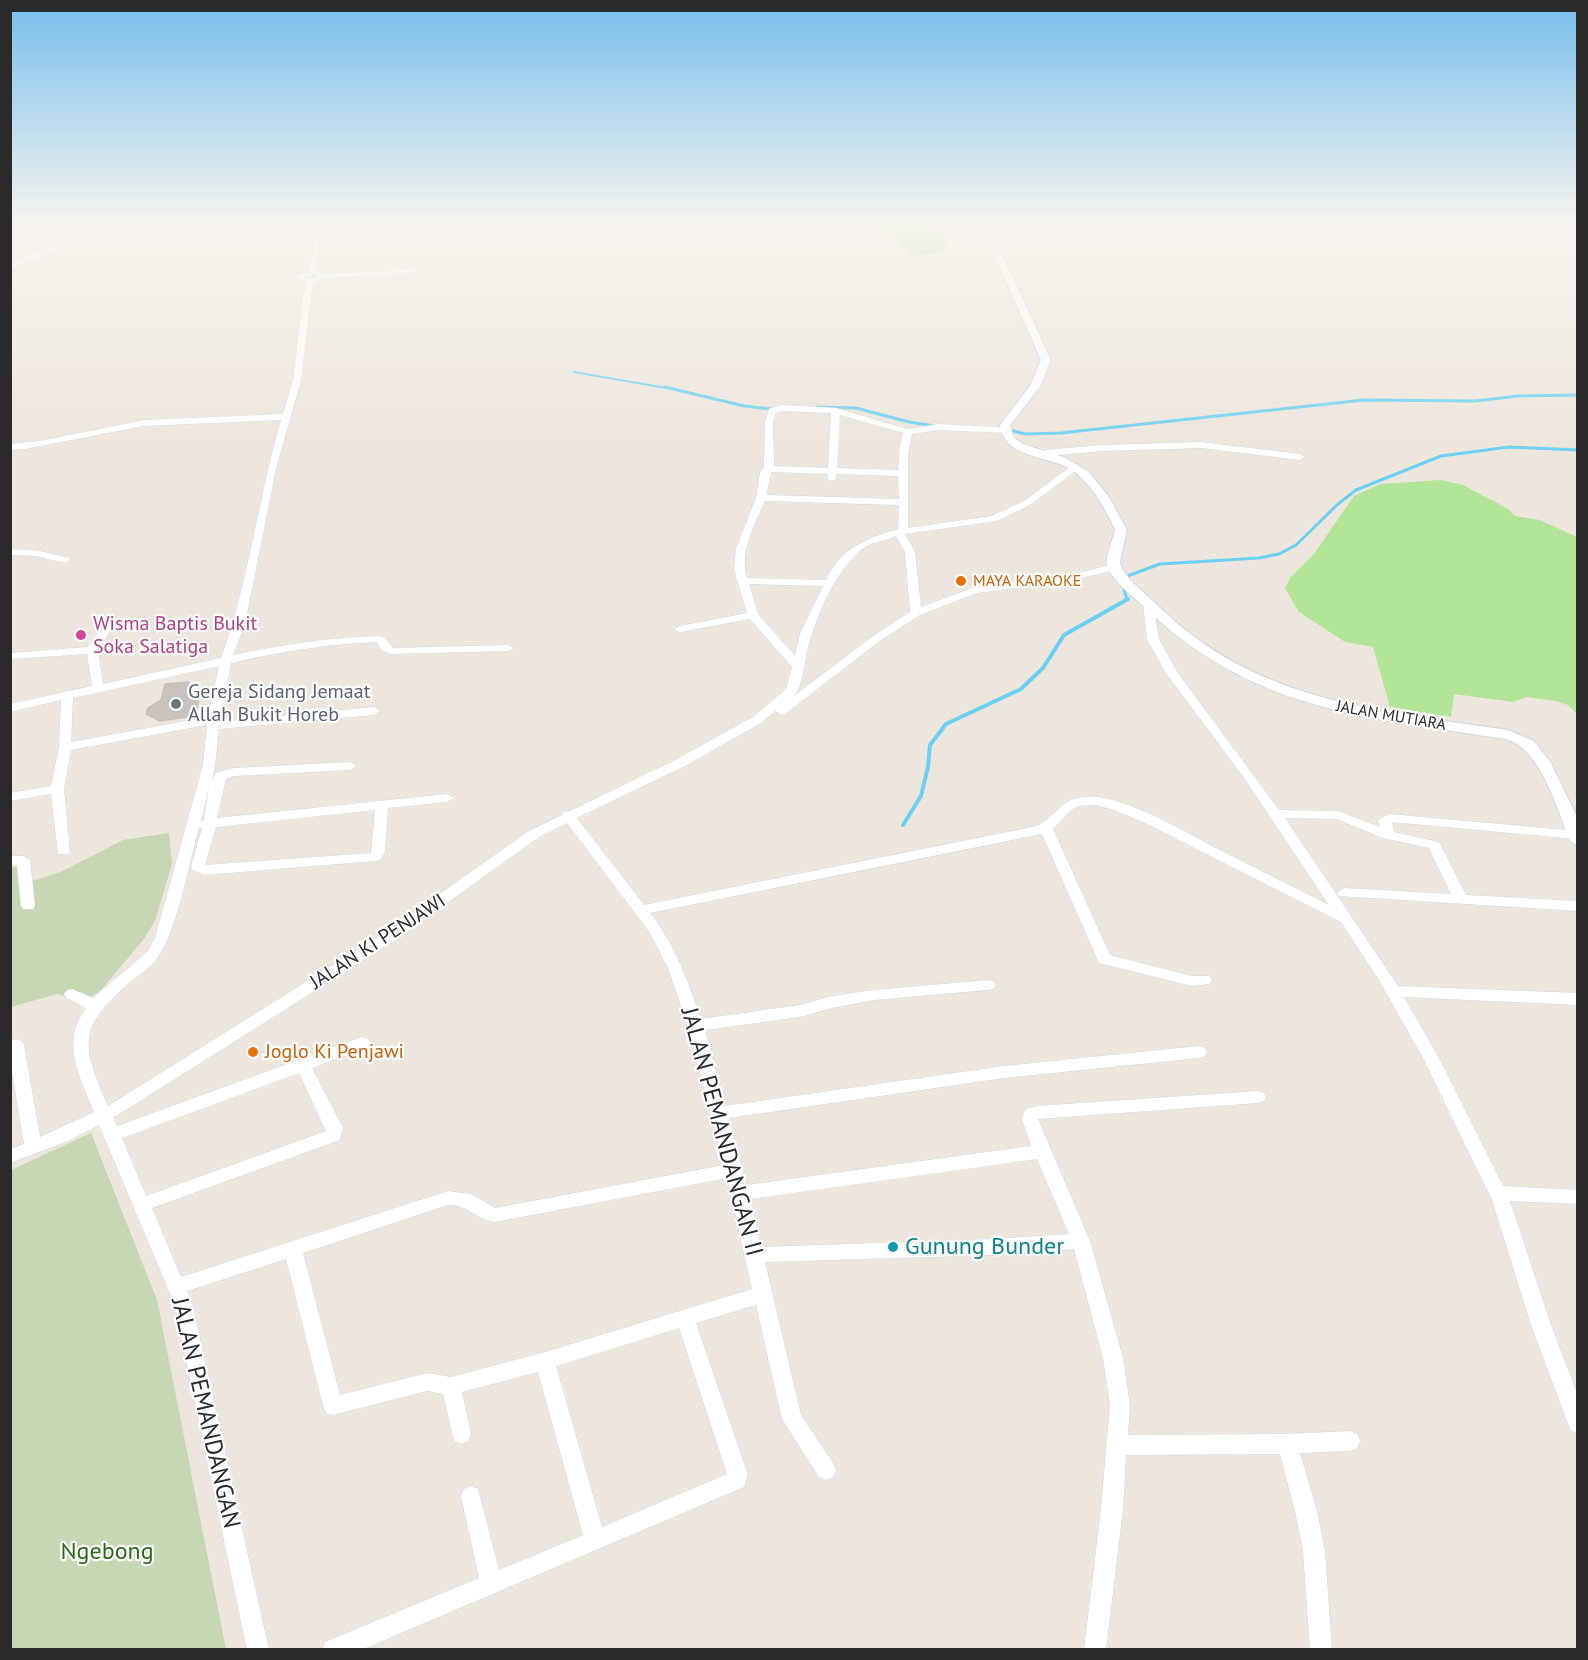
<!DOCTYPE html>
<html>
<head>
<meta charset="utf-8">
<style>
  body { margin:0 }
  #map { position:relative; width:1588px; height:1660px; overflow:hidden; background:#ede6dc; font-family:"PT Sans",sans-serif }
  canvas { display:block }
  .frame { position:absolute; inset:0; border:12px solid #2a2a2a; pointer-events:none }
</style>
</head>
<body>
<div id="map">
<canvas width="1588" height="1660"></canvas>
<div class="frame"></div>
</div>
<script>
const ctx = document.querySelector('canvas').getContext('2d');
ctx.lineJoin = 'round';
function paint(path, color) { ctx.fillStyle = color; ctx.fill(path, 'evenodd'); }
function strokePath(path, color, width, dash) { ctx.strokeStyle = color; ctx.lineWidth = width; ctx.lineCap = dash ? 'butt' : 'round'; ctx.setLineDash(dash || []); ctx.stroke(path); }
function drawText(font, color, halo, rows, align = 'center') {
  ctx.font = font + ' "PT Sans",sans-serif'; ctx.lineWidth = 4.5; ctx.setLineDash([]); ctx.textBaseline = 'middle'; ctx.strokeStyle = halo; ctx.fillStyle = color; for (const [text, x, y, turn = 0] of rows) {
    ctx.save(); ctx.translate(x, y); ctx.rotate((+turn || 0) * Math.PI / 180); ctx.textAlign = isNaN(turn) ? turn : align; if (halo) ctx.strokeText(text, 0, 0); ctx.fillText(text, 0, 0); ctx.restore();
  }
}
paint(new Path2D(`
  M866,222H928C936,227 946,237 947,247L932,254L910,256L891,235Z
  M1441,480L1463,485L1508,509L1515,516L1540,520L1577,537V714L1568,705L1556,701L1527,697L1513,702L1454,694L1451,717L1390,707L1373,647L1345,642L1299,612L1285,588L1290,578L1314,554L1354,496L1380,484Z`), '#b2e597');
paint(new Path2D(`
  M169,833L172,864L155,921L144,939L101,990L88,999L80,1000L57,994L11,1007V868L21,866L32,881L61,872L123,840Z
  M91,1133L157,1300L226,1649H11V1170Z`), '#c5d7b3');
strokePath(new Path2D(`
  M574,372L672,389`), '#6bd0f3', 2);
strokePath(new Path2D(`
  M665,387L744,406L771,409
  M817,407L856,408L909,422L935,426
  M1006,429L1025,434L1061,433L1364,400L1475,401L1518,396L1578,395
  M1122,578L1160,564L1259,558L1279,554L1296,545L1338,504L1356,490L1441,456L1509,447L1578,450
  M1123,585L1127,600`), '#6bd0f3', 3);
strokePath(new Path2D(`
  M903,825L921,796L928,767L930,745L946,724L1021,689L1043,668L1064,635L1128,599`), '#6bd0f3', 4);
const building = new Path2D(`
  M189,682L186,694L199,698L197,711L187,717L160,721L146,714L148,708L161,700L165,684Z`);
paint(building, '#c8c3bc');
strokePath(building, '#c8c2b6', 1.5);
const minor = new Path2D(`
  M36,222H49L89,232L120,224L123,226L91,235L10,269V264L82,234Z
  M316,222H322L316,270L325,274L415,269L419,271L415,273L325,278L314,282L311,296L301,380L276,469L245,624L233,655C282,645 330,637 380,636L384,637L393,648L508,645L514,648L508,651L391,654L381,650L377,642C327,644 280,652 231,663L220,722L374,707L380,711L374,715L219,729L215,765L212,780L216,773L233,768L350,762L356,766L350,770L234,776L226,779L217,818L447,794L454,798L447,802L388,808L385,852L380,860L375,861L204,875L193,870L191,867L202,828L199,827C189,864 179,922 160,954C154,965 140,974 130,982C77,1029 81,1043 108,1106L384,933L529,831L562,815L563,812L570,811L677,759L753,717L786,689L792,667L750,619L680,632L674,629L680,626L747,613L734,570L736,548L756,498L760,473L764,468L765,421L769,409L781,405L836,408L907,429L939,424L1009,428V432L1006,433L939,430L912,434L908,455V528L991,516L1024,501L1073,465L1081,467L1030,505L997,521L905,534L915,552L921,607L975,587L1070,575L1114,564L1118,565V569L1070,581L977,593L920,615L881,640L785,714L781,715L775,711L761,723L687,765L577,818L644,905L1037,826C1056,817 1058,801 1082,797C1118,791 1185,832 1218,849C1255,868 1292,886 1329,905L1245,779L1166,673L1147,639L1143,603L1148,600L1153,603L1159,639L1177,672L1279,810L1338,811L1380,827L1378,820L1389,814L1578,831V839H1575L1392,822L1394,832L1439,842L1466,895L1578,901V911L1339,896L1337,893L1344,888L1451,894L1429,848L1383,838L1336,819L1285,818L1398,986L1578,993V1005L1404,997L1439,1058L1503,1186L1578,1190V1204L1510,1201L1551,1325L1578,1396V1433L1571,1431L1568,1424L1531,1325L1492,1200L1423,1058L1379,980L1341,922L1145,823L1114,810L1096,805L1078,806L1070,811L1053,829L1110,955L1192,976H1209L1212,980L1209,984L1192,986L1099,963L1042,834L650,913C675,945 688,981 701,1019L800,1005L832,996L874,990L988,980L993,981L996,985L993,989L988,990L874,1000L832,1008L800,1017L705,1030L725,1106L1004,1066L1199,1046L1205,1048L1207,1052L1205,1056L1199,1058L1004,1078L729,1118L746,1185L1031,1146L1022,1119L1025,1109L1037,1106L1258,1091L1264,1093L1266,1097L1264,1101L1258,1103L1038,1119L1090,1241L1123,1358L1130,1405L1128,1435L1287,1434L1350,1431L1357,1434L1360,1441L1357,1448L1350,1451L1300,1453L1317,1511L1325,1551L1332,1650H1310L1303,1551L1295,1511L1280,1454L1126,1455L1123,1509L1106,1650H1084L1101,1509L1110,1405L1103,1358L1074,1249L994,1255L765,1262L801,1415L833,1463L836,1470L833,1477L826,1480L819,1477L782,1419L756,1305L696,1323L748,1475L744,1487L361,1650H322L325,1642L479,1578L461,1496L464,1489L471,1486L478,1489L499,1570L583,1535L538,1372L462,1392L471,1434L468,1441L461,1444L454,1441L443,1394L427,1391L333,1415L326,1413L323,1406L286,1259L187,1291L192,1303L269,1650H247L174,1303L99,1125L68,1141L10,1163V1149L24,1144L10,1060V1041L16,1039L22,1041L24,1045L40,1137L94,1112C80,1077 60,1043 86,1008L67,998L64,994L67,990L72,989L93,998L148,951L155,938L203,765L207,725L71,750L64,789L70,851L68,854H58L51,794L10,801V793L51,786L59,747L61,700L10,712V704L92,686L87,654L10,659V653L88,647L102,626L106,625L112,628L98,650L103,684L221,658C249,582 258,498 281,420L144,426L25,449L10,450V444L39,441L144,420L283,414L293,380L303,296L307,282L293,277L309,271ZM315,274L318,276L311,279L304,277ZM782,411L831,413L828,468L774,466L773,421L776,413ZM840,415L903,433L900,445L898,470L837,468ZM771,472L828,474L827,478L832,481L835,480L837,474L898,476L899,499L766,495ZM765,501L899,505L898,529C867,538 841,548 826,580L747,578C739,552 755,524 765,501ZM896,536L905,552L910,612L873,636L794,696C803,684 804,666 807,652C815,619 836,567 865,547C874,542 887,540 896,536ZM749,584L823,586L800,634L795,656L758,614ZM219,666L208,717L71,742L73,698ZM209,787L204,820L201,821ZM375,810L371,853L205,865L216,827ZM567,823L650,933L668,968L689,1029L724,1165L495,1208L471,1194L448,1191L181,1277L152,1208L340,1140L343,1128L312,1068L368,1047L370,1043L368,1039L362,1037L356,1039L117,1126L113,1118L394,941L539,837ZM299,1073L326,1131L146,1196L122,1138ZM1037,1159L1069,1234L994,1239L761,1247L750,1199ZM727,1178L752,1289L545,1352L451,1377L427,1373L340,1395L303,1253L448,1205C468,1204 475,1219 495,1222ZM679,1328L727,1474L602,1527L556,1366Z
  M1201,442L1300,454L1305,457L1300,460L1201,448L1102,451L1046,456L1041,453L1046,450L1102,445Z
  M10,549L36,550L69,558L70,560L65,563L36,556L10,555Z
  M10,856H23L30,860L35,906L33,909H23L21,906L17,865H10Z`);
const tertiary = new Path2D(`
  M996,222H1004L998,237V245L1051,360L1040,387L1010,425L1014,438L1023,444L1066,458L1089,472L1109,497L1127,530L1120,562C1124,579 1144,591 1155,603C1256,703 1376,710 1508,730L1534,741L1551,763L1578,819V846L1570,841C1557,809 1542,750 1506,739C1367,718 1251,711 1143,606C1132,595 1112,581 1107,565C1105,554 1113,541 1115,530C1106,509 1093,487 1075,472C1051,454 1005,461 1000,425L1030,386L1041,360L990,245V237Z`);
strokePath(minor, '#d1d5e4', 1);
strokePath(tertiary, '#d1d5e4', 2);
paint(minor, '#fff');
paint(tertiary, '#fff');
const sky = ctx.createLinearGradient(0, 0, 0, 455);
sky.addColorStop(0, '#76bfec');
sky.addColorStop(0.49, '#f7f4ef');
sky.addColorStop(1, '#f7f4ef00');
ctx.fillStyle = sky;
ctx.fillRect(0, 0, 1588, 455);
for (const [x, y, r, color] of [
  [961,581,6,"#e8710a"],
  [81,635,6,"#d1479c"],
  [176,704,6,"#6b7280"],
  [253,1052,6,"#e8710a"],
  [893,1247,6,"#0f9aa8"]
]) { const dot = new Path2D(); dot.arc(x, y, r, 0, 2 * Math.PI); ctx.fillStyle = color; ctx.fill(dot); strokePath(dot, '#fff', 2); }
drawText('16px', '#c56008', '#fff', [
  ["MAYA KARAOKE",973,581]
], 'left');
drawText('16px', '#2a2a2a', '#fff', [
  ["JALAN MUTIARA",1391,716,10]
]);
drawText('20px', '#b23c85', '#fff', [
  ["Wisma Baptis Bukit",93,624],
  ["Soka Salatiga",93,647]
], 'left');
drawText('20px', '#5b616d', '#fff', [
  ["Gereja Sidang Jemaat",188,692],
  ["Allah Bukit Horeb",188,715]
], 'left');
drawText('20px', '#2a2a2a', '#fff', [
  ["JALAN KI PENJAWI",378,942,-33]
]);
drawText('20px', '#c56008', '#fff', [
  ["Joglo Ki Penjawi",265,1052]
], 'left');
drawText('24px', '#2a2a2a', '#fff', [
  ["JALAN PEMANDANGAN II",721,1132,75],
  ["JALAN PEMANDANGAN",205,1413,77]
]);
drawText('24px', '#0d838f', '#fff', [
  ["Gunung Bunder",905,1247]
], 'left');
drawText('24px', '#296a18', '#fff', [
  ["Ngebong",107,1552]
]);
</script>
</body>
</html>
